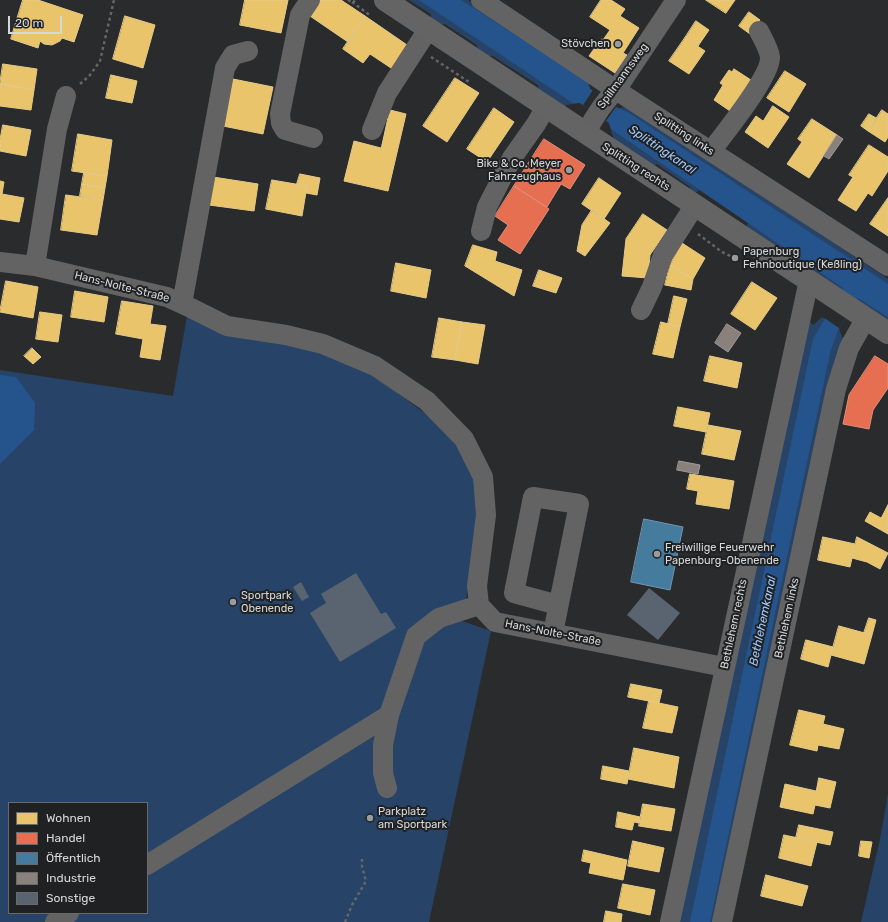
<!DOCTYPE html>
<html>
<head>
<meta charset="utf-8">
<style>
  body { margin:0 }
  #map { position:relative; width:888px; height:922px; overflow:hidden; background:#2a2b2c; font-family:Rubik,sans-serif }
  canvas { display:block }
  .legend { position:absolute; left:8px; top:802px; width:140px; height:112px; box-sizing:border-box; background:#1f2123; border:1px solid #686a6b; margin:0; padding:5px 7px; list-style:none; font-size:12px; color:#d6d7d8 }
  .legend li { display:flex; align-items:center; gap:8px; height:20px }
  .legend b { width:20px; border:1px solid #686a6b }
  .scale { position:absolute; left:8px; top:16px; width:54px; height:18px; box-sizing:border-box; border:2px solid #d6d7d8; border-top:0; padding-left:5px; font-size:12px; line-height:14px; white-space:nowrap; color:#d6d7d8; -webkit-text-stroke:3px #1f2123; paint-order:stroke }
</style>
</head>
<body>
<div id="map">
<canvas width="888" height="922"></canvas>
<ul class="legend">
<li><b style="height:11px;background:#e9c46a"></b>Wohnen</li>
<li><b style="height:11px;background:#e76f51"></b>Handel</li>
<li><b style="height:11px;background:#457b9d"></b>Öffentlich</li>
<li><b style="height:11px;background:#8a817c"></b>Industrie</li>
<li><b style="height:11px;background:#5a6471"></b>Sonstige</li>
</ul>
<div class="scale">20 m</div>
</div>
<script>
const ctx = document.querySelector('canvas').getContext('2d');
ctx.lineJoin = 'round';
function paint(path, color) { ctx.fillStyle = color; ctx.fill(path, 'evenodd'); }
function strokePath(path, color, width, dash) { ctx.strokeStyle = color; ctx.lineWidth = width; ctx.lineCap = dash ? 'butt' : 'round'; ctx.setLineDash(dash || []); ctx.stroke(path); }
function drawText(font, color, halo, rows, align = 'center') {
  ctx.font = font + ' Rubik,sans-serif'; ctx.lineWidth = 4; ctx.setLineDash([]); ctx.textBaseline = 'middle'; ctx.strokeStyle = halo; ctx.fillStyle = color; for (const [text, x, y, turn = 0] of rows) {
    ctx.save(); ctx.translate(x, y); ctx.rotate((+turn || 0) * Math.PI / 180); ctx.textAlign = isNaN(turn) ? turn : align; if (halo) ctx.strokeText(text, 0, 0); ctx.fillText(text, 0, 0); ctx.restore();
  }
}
paint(new Path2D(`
  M409,0H468L587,79L590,89L593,90L583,105L580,103L566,105L564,109L539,94L538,85L493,56L483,57L478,53L477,45L445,24L436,25L430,21L431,14Z
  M616,107L619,108L627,107L723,169L888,279V324L745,230L748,223L699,190L692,196L690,195V187L657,164L649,168L610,141L613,137L609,123L606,121Z
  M187,316L309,347L353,364L391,388L431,418L458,447L478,487L476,536L469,583L462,621L491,631L429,922H0V370L173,396ZM9,803H147V913H9Z
  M822,317L839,328L842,337H848L715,922H678L809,321L813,325Z
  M888,794V922H861L880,839Z`), '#274468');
paint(new Path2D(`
  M419,0H461L588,82L590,89L616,107L629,113L888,284V317L858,298L838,330L830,353L710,922H690L813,339L843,288L611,129L609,123L580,103H573Z
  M0,375L16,377L35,403L34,430L0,464Z`), '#25548c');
paint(new Path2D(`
  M593,90L616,107L606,121L583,105Z
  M840,289L857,300L839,328L823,317Z`), '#2a2b2c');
const homes = new Path2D(`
  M23,0H38L83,15L74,42L62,38L60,41L52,45L44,44L40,41L38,48L11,39Z
  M245,0H288L281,33L240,25Z
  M317,0H341L365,16L348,42L307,14Z
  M601,0H611L625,9L620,16L639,28L623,53L627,55L615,73L589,56L601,39L603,40L610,30L590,17Z
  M706,0H735L726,13Z
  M749,12L760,20L750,34L739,26Z
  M125,16L155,25L143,68L113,59Z
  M365,16L410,47L394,70L370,54L363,63L343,49Z
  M696,21L709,30L698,46L685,38Z
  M685,38L705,51L689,74L669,61Z
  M3,64L37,69L34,90L0,84Z
  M734,69L754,82L733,113L714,100L723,85L720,83L729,70L732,72Z
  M785,71L806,84L789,112L767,98Z
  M111,75L137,81L132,103L106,98Z
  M455,78L479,93L447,142L423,126Z
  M233,79L273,87L263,134L223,126Z
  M0,84L34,90L31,110L0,106Z
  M773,106L789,117L768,148L745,132L756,116L763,121Z
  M494,108L514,122L487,162L467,149Z
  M390,110L406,114L388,191L344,181L354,141L381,148Z
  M882,110L888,114V137L885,142L868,131Z
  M869,114L876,118L868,131L861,126Z
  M812,119L837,135L809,178L787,164L802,142L798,139Z
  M3,125L31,130L26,156L0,151V140Z
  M78,134L112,140L107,176L72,171Z
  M869,145L888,157V171L872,196L868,193L856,211L838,200L853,177L849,175Z
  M84,173L107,176L105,188L82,184Z
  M300,174L320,178L317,195L306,193L307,186L297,184Z
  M213,177L258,184L254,211L209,205Z
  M599,178L621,193L604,219L582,204Z
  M272,180L307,186L302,216L266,209Z
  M0,181L4,182L2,194L24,198L19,222L0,219Z
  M82,184L105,188L103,200L80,196Z
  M66,195L103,200L97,235L61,230Z
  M888,198V236L870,224Z
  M592,210L610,223L585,256L577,251L582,225Z
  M643,214L667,230L650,255L648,278L622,276L626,239Z
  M682,243L705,258L693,279L670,265Z
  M473,245L497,252L495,261L522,270L514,296L465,266Z
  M396,263L431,270L426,298L391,291Z
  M670,265L693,279L691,290L665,285Z
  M539,270L562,278L556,293L533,286Z
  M6,281L38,287L33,318L0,312Z
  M752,282L777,298L755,330L731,314Z
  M75,291L108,297L104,322L71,317Z
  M674,296L687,299L680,327L668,324Z
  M122,301L153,306L150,324L166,326L160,360L140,357L143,339L116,334Z
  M40,312L62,315L58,342L36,339Z
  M439,318L462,322L455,360L432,357Z
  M462,322L485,325L478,364L455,360Z
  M661,322L680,327L673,358L653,354Z
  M32,348L41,357L33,364L24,356Z
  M710,356L742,363L737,388L704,381Z
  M678,407L710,413L706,432L674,426Z
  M708,425L741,431L734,460L702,454Z
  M690,474L734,481L729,509L696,504L698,491L687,489Z
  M888,505V534L865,521L870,512L881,518Z
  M823,537L855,544L850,567L818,560Z
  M857,537L888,553L880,569L867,562L852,558Z
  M869,618L876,620L872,635L864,633Z
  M839,626L872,635L864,664L831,655Z
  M806,640L833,647L828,667L801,659Z
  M631,684L662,690L659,703L628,697Z
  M649,701L678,707L672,733L643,728Z
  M799,710L825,716L823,724L844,729L839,749L818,745L817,751L790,745Z
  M634,748L679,757L674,788L628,779Z
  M603,766L629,771L627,784L601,779Z
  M819,778L836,782L830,808L815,805L813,814L780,807L785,784L816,791Z
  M643,804L675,809L671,831L639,826Z
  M618,812L640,817L639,823L634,822L632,830L616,827Z
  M799,825L833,832L830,845L796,838Z
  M784,835L817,842L811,866L779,858Z
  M633,841L664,848L659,872L628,866Z
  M861,841L872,842L869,858L859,856Z
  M584,850L627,860L623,880L589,873L591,863L582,861Z
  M766,875L808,886L802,906L761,896Z
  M623,884L655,890L650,915L618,908Z
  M606,911L622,914L621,922H604Z`);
paint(homes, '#e9c46a');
strokePath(homes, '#e3ca8b', 1);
const shops = new Path2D(`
  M544,139L585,165L570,189L561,184L547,207L514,186Z
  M514,186L549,209L520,254L498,240L508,225L495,216Z
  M875,356L888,364V388L873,410L869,429L843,424L849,395Z`);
paint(shops, '#e76f51');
strokePath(shops, '#e28e7a', 1);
const public = new Path2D(`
  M644,519L683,527L670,590L631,582Z`);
paint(public, '#457b9d');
strokePath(public, '#7097af', 1);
const industry = new Path2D(`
  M837,135L843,139L829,159L824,156Z
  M727,324L741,333L728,352L715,343Z
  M679,461L700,465L698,474L677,470Z`);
paint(industry, '#8a817c');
strokePath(industry, '#a19b98', 1);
paint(new Path2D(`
  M356,573L381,614L386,612L396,628L340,662L310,613L326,603L321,594Z
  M301,582L309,597L302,601L293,587Z
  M649,588L680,613L658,640L627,615Z`), '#5a6471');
strokePath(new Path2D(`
  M348,0L353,3L355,0
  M352,2L371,16
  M431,57L469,82
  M80,84L90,75L100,61L114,0
  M698,234L722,252L735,258
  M345,922L352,905L366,881L362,867V859`), '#656565', 2.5, [3, 3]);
strokePath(new Path2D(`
  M310,0L300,15L280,114L281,123L285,130L313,138
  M481,0L616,90L888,266
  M372,130L387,93L429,28
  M586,133C594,117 603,103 616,90L676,0
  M711,151C724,134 771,76 770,57C769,49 763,39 759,31
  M481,231L487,207L512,158L536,124L546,107
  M0,262L35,266L167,297L191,308L227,326L286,335L323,344L375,366L427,401L464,439L483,477L486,515L477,586L479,605L495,622L724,667
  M35,266L57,129L66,96
  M182,304L225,68L233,55L248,51
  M641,310L652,287L663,255L695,205
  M553,633L579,504L533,497L514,593L558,605
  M387,788L383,773V745L389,715L416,636L439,618L479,605
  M147,865L389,715
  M55,922L69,913
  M670,922L809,280
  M722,922L836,389L849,348L866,318`), '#636363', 20);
strokePath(new Path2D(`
  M385,0L888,333`), '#646465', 22);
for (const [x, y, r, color] of [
  [618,44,4,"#9a9b9c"],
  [569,170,4,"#9a9b9c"],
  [735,258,4,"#9a9b9c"],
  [657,554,4,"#9a9b9c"],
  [233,602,4,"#9a9b9c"],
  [370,818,4,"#9a9b9c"]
]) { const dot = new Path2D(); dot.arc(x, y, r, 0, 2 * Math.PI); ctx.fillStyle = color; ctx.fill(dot); strokePath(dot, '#1f2123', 1.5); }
drawText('11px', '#d6d7d8', '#1f2123', [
  ["Stövchen",610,44,"right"],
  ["Bike & Co. Meyer",561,164,"right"],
  ["Fahrzeughaus",561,177,"right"],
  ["Papenburg",743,252],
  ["Fehnboutique (Keßling)",743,265],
  ["Freiwillige Feuerwehr",665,548],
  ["Papenburg-Obenende",665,561],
  ["Sportpark",241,596],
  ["Obenende",241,609],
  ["Parkplatz",378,812],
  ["am Sportpark",378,825]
], 'left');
drawText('11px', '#d6d7d8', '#1f2123', [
  ["Spillmannsweg",623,76,-54],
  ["Splitting links",684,134,33],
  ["Splitting rechts",636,167,33],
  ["Hans-Nolte-Straße",122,287,14],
  ["Bethlehem links",787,618,-78],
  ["Bethlehem rechts",734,624,-78],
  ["Hans-Nolte-Straße",553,633,11]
]);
drawText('italic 12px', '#a1cafe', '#1f2123', [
  ["Splittingkanal",662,150,34],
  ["Bethlehemkanal",763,621,-78]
]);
</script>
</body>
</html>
